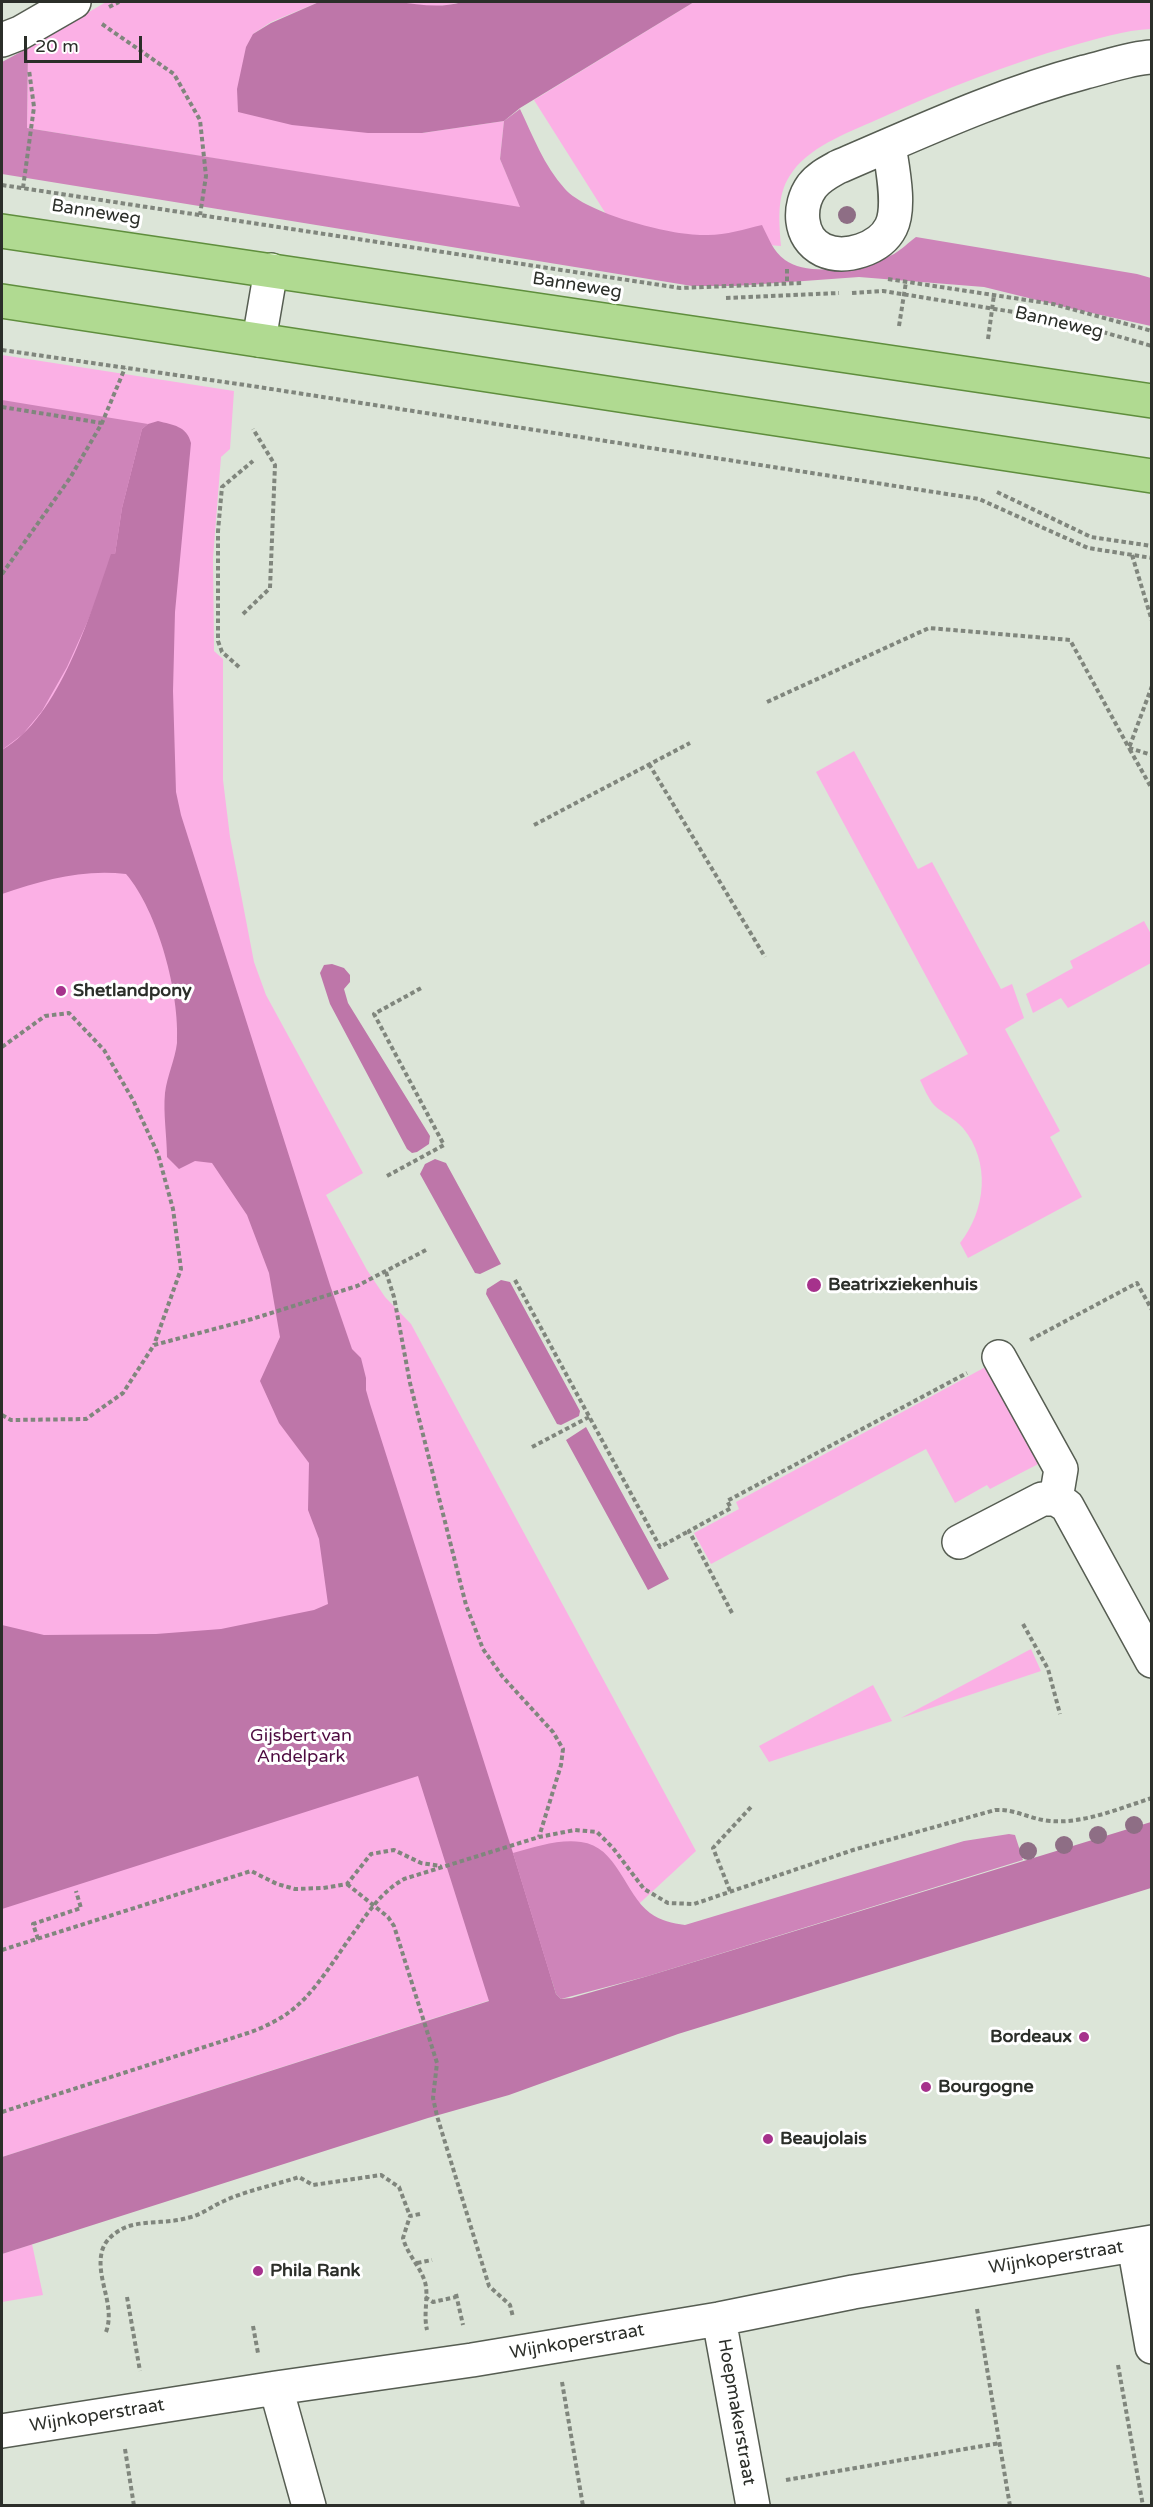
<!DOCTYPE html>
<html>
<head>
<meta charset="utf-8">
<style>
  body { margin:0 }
  #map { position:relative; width:1153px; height:2507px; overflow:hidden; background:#dce5d8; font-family:"Varela Round",sans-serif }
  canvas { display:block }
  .frame { position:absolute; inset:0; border:3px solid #2b2e29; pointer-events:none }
  .scale { position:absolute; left:24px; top:36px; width:118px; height:27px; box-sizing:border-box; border:3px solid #2b2e29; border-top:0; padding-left:8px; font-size:18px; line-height:21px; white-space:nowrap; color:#2b2e29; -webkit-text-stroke:4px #fff; paint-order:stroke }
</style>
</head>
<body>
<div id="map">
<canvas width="1153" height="2507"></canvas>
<div class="frame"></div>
<div class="scale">20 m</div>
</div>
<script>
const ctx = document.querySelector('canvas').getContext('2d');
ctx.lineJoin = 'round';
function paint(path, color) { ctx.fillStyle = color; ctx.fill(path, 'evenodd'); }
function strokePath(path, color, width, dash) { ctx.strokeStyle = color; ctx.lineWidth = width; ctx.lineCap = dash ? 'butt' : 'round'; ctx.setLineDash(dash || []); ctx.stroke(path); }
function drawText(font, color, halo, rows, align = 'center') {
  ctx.font = font + ' "Varela Round",sans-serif'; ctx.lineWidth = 6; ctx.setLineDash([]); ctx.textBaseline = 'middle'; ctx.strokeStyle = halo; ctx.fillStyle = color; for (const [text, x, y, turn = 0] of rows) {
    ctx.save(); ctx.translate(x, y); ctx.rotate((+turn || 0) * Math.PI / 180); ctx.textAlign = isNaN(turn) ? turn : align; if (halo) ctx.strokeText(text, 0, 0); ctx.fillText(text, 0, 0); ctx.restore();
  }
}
paint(new Path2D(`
  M106,2H319L271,22L253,34L368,133H422L504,121L500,159L521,208L27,128L28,48Z
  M396,2H462C440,8 418,7 396,2Z
  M694,2H1151V29C1125,30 1097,39 1071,46C1006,65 944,89 883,117C853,131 813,144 793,171C776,193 779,219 781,246L618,233L534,100Z
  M2,355L234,391L230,449L221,457L213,558L214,651L223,659V780L230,837L254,962L266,995L363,1173L326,1195L367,1270L385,1297L411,1324L696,1851L559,1978L2,2157Z
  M854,751L918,869L932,862L1001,989L1012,984L1024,1018L1005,1029L1060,1131L1050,1137L1082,1197L968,1258L960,1243C986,1210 991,1162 963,1128C954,1118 942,1113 934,1105C928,1098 924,1088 920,1080L968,1054L816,772Z
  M1144,921L1151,934V963L1068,1008L1061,998L1033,1013L1026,994L1073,968L1070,961Z
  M991,1364L1044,1461L990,1489L987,1485L955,1503L926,1449L711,1564L694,1533L739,1509L736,1502Z
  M1031,1649L1041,1671L901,1718Z
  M873,1685L892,1721L769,1762L759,1746Z
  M32,2244L43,2295L2,2302V2254Z`), '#fbb0e5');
paint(new Path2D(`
  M28,48L27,128L520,207L500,159L504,121L520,109C533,136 544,166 565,189C587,214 675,237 708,235C726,235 745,229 762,225C769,239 773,251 785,260C809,278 868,267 894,254C901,250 909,242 916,237L1137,274L1151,278V326L1069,308L984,287L859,277L735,286H692L2,174V62Z
  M2,400L148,424L142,429L122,508L115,554L86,625L67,667L42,711L23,734L2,750Z
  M1009,1834L1015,1835L1023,1860L648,1976L561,1999L556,1994L513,1853C535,1847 559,1839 581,1842C617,1846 625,1894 650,1913C661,1921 672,1923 685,1925L964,1841Z`), '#ce84b9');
paint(new Path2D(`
  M319,2C344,1 371,0 396,2C419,4 438,9 462,2H694L520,108L504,121L422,133H368L292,125L238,112L237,89L246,47L253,34L271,23Z
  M158,421C173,425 187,426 191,443L175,612L173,691L176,792L181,815L330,1285L352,1349L361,1358L366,1378V1390L370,1404L513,1853L556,1994L561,1999L571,1998L648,1976L1151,1822V1888L678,2034L509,2095L428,2118L2,2254V2157L489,2001L418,1776L2,1909V1625L44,1635L156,1634L221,1629L314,1610L328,1604L319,1539L308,1510L309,1463L279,1423L260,1381L280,1337L269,1273L247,1215L212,1163L195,1161L179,1169L167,1157C167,1137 163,1113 165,1093C167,1076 175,1060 177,1043C180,994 158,911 126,874C82,869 43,880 2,894V750C60,717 90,615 111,554H115L122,508L142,429L148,424Z
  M332,964L344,968L350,975V982L344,989L348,1003L430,1136L429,1144L417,1152L412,1153L407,1149L330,1004L320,973L324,965Z
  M435,1159L446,1163L501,1264L480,1274L475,1273L420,1174L425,1164Z
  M501,1280L510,1282L580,1411L579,1416L561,1425L557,1424L486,1294L487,1289Z
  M586,1427L669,1579L648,1590L566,1440Z`), '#be76a9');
const minor = new Path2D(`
  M2,40L20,33L74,2
  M889,145C892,166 901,207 891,227C880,249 845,260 823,250C798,238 798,205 812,186C819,177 829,172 838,167C920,132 999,95 1085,72C1106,67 1130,58 1152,57
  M259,340L271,270
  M999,1357L1061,1469L1056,1499
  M959,1542L1042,1499H1056L1067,1506L1152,1661
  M1134,2245L1152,2347
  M719,2319L753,2506
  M276,2388L309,2506
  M2,2431L276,2388L472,2360L719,2319L853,2292L1152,2242`);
const major = new Path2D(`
  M2,231L1152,401
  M2,301L1152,476`);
strokePath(minor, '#565d52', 36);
strokePath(major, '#5f8e3d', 36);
strokePath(new Path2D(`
  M109,7L119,2
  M102,24L174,74L200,120L206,176L200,215
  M2,185L680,288L802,283
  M23,188L34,107L29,70
  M787,269V283
  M888,279L1053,304L1152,331
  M852,293L883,291L1057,319L1152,346
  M726,298L839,293
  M899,326L906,282
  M988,339L994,295
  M2,350L252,386L979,499L1088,548L1152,558
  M2,407L102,423
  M997,492L1091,537L1152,546
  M1132,555L1152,621
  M2,574L70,478L102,423L125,368
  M243,614L270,588L275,465L253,429
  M239,667L222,652L218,641V531L222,487L253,461
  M1152,686L1129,748L1152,789
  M767,702L929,628L1070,640L1129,748L1152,755
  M649,764L765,957
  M534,825L690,743
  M2,1047L45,1016L69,1013L104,1050L133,1100L158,1154L173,1209L181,1269L154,1345
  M387,1176L444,1145L374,1014L423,987
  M386,1272L394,1297L410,1383L466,1605L483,1649L502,1676L553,1732L563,1749L561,1765L539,1837
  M515,1280L660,1547L689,1531
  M1030,1340L1137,1283L1152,1310
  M2,1415L11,1420L86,1419L123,1393L154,1345L252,1319L357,1286L426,1250
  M532,1447L589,1417
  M732,1613L689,1531L731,1508L727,1501L967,1373
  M1023,1624L1048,1669L1060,1714
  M347,1884L388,1917L394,1926L437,2063L433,2098L437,2116L489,2286L510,2305L513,2317
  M730,1891L713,1848L751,1807
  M38,1939L33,1924L81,1908L76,1891
  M2,1950L251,1871L277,1884L295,1889L323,1888L347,1884L371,1854L394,1850L421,1863L441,1866
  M2,2112L251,2032C264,2027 277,2021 288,2013C316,1993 336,1956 357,1928C371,1908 383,1891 404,1879L539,1837L575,1830L597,1832L613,1848L644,1889L668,1903L694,1904L853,1850L995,1810C1016,1809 1029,1819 1050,1821C1084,1824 1120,1808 1152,1798
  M420,2214L410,2216L403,2238C407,2254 420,2266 425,2282C429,2297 423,2313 427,2330
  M417,2263L432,2260
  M456,2294L463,2325
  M127,2297L140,2371
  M425,2297L433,2302L456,2297
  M977,2309L1010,2506
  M253,2326L258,2353
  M106,2332C116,2305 95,2278 102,2251C105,2240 114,2233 124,2228C142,2220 167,2224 187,2218C202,2215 212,2206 224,2201C248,2190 275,2185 299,2177L313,2185L381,2175L399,2187L410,2216
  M1118,2365L1143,2506
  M562,2382L583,2506
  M125,2449L134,2506
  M786,2480L1000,2443`), '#80867d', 4, [4.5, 3]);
strokePath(minor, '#fff', 33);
strokePath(major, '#b0da91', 33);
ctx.fillStyle = '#8e6e85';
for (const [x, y] of [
  [847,215],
  [1134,1825],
  [1098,1835],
  [1064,1845],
  [1028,1851]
]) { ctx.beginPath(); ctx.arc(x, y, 9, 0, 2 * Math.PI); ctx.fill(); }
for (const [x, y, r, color] of [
  [61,991,6,"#a6328c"],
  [814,1285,8,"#a6328c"],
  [1084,2037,6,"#a6328c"],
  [926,2087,6,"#a6328c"],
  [768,2139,6,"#a6328c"],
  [258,2271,6,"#a6328c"]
]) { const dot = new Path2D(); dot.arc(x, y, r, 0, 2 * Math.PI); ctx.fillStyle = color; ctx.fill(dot); strokePath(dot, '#fff', 2); }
drawText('18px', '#2b2e29', '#fff', [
  ["Banneweg",96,213,9],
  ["Banneweg",577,286,9],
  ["Banneweg",1059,323,13],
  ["Wijnkoperstraat",1056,2258,-9],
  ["Wijnkoperstraat",577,2342,-10],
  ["Hoepmakerstraat",736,2412,80],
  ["Wijnkoperstraat",97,2416,-9]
]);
drawText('bold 18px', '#2b2e29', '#fff', [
  ["Shetlandpony",73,991],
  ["Beatrixziekenhuis",828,1285],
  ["Bordeaux",1072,2037,"right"],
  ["Bourgogne",938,2087],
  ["Beaujolais",780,2139],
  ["Phila Rank",270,2271]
], 'left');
drawText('18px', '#4e0c41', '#fff', [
  ["Gijsbert van",301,1736],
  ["Andelpark",301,1757]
]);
</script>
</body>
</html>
